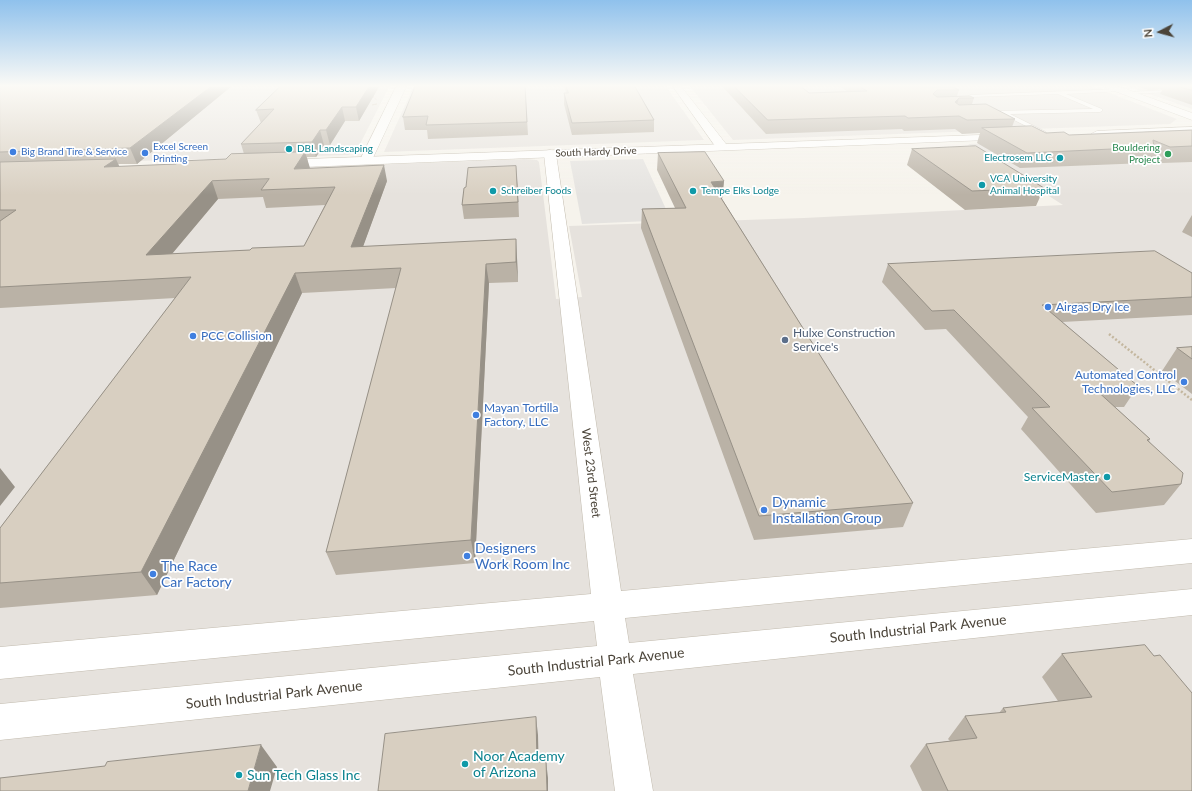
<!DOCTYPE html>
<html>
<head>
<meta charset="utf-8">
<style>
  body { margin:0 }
  #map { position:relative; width:1192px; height:791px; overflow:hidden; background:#f6f3ec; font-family:Lato,sans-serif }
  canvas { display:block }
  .north { position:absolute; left:1140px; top:12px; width:40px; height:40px; -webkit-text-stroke:3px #fff; paint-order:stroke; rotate:264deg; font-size:11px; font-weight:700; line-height:16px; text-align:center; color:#4b4439 }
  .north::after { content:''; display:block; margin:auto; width:14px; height:18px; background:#4b4439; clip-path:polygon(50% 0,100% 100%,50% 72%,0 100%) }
</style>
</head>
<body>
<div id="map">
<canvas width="1192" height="791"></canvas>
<div class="north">N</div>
</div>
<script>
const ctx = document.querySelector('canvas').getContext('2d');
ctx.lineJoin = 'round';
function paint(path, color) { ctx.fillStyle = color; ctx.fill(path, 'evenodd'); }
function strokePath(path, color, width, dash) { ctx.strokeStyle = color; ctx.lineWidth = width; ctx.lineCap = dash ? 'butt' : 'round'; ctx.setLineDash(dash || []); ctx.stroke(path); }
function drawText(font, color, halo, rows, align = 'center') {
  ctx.font = font + ' Lato,sans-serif'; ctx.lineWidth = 3.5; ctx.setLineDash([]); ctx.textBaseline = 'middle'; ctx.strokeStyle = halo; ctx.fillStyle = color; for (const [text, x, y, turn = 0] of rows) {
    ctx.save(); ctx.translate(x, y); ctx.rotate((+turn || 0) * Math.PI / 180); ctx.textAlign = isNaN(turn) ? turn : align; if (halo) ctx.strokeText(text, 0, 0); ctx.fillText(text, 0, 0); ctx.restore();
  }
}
paint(new Path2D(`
  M0,85H390L356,152L348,155L0,165Z
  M414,85H665L704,140L384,152Z
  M689,85H1089L1177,119L1170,124L733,140Z
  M1124,85H1192V109Z
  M1192,137V791H0V179L525,159L537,160L539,162L556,299L582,297L569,226L804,218L1063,205L968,144Z`), '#e6e2dd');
paint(new Path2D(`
  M643,159L671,220L582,224L570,161Z`), '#e5e3e0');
const service = new Path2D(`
  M1120,89L1122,91L1066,94L1102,109V111L1100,112L1010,114L1046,132V134L1044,135L1002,114L988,115L985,113L988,111L1093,109L1058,94L970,97L968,96L970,95Z
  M1192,89V91L1128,94L1126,93L1128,92Z`);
const minor = new Path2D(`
  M397,85H407L372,160L370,163H362L360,160Z
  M672,85H680L726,144L728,147L726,150H718Z
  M1103,85H1115L1192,113V120L1104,87Z
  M550,150L554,151L556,154L621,591L1192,539V563L625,618L629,643L1192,589V615L633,674L653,791H615L600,677L0,740V704L597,646L594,621L0,679V647L591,594L544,154L546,151Z`);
const tertiary = new Path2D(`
  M1192,127V133L1097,137L1091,134L1097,131Z
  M1009,134L1013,135L1015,137L1013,139L278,168L274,167L272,164L274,161L278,160Z`);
strokePath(service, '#c2bbae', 1);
strokePath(minor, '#c2bbae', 1);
strokePath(tertiary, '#c2bbae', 1);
strokePath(new Path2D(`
  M374,96L373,97L377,100
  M376,104H377L372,105Z`), '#c4b79f', 1, [1, 1]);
strokePath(new Path2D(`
  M1109,334L1192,400`), '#c4b79f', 2.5, [2, 2]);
paint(service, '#fff');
paint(minor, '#fff');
paint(tertiary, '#fff');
paint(new Path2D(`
  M0,85H233L137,164H118L120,167L176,164L226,159L244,154L241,144L261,123L256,110L281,85H380L359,121H345L330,145H324L316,157H307L309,168L387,181L363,246L517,258L518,282L489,283L475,563L336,575L326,552L396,288L302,293L157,595L0,608V528L175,298L0,308ZM263,197L266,208L325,205L304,246L250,250L172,254L218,199Z
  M525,85L528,135L428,139L427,130H405L403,117Z
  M564,85H634L654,120V132L572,135L564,104V93H566Z
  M721,85H799L809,93L847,91L837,85H944L943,87L959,90L957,96L974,98L972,104L1015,119L1012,127L1046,133L1069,135L1192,130V162L1162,163L1149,157L1146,163L1020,168L977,143L980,133L962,134L955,129L904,131L902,129L766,134Z
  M1134,85H1192V105L1160,94L1163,89L1148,90Z
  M912,149L1044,188L1036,206L965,210L907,165Z
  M658,153L724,181L722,199L913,503L903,527L754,540L641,228L642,209L675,208L657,170Z
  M516,166L519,217L464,219L462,205L466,187Z
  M1192,215V237L1182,232Z
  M888,264L1192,273V315L1062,322L1138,386L1124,407H1115L1150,439L1149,441L1181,484L1164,505L1096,513L1021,429L1028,417L946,329L925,330L882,282Z
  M1192,347V394L1162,371L1177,348Z
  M1062,654L1192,791H922L910,766L926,744L950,741L948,739L965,716L999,713L1003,708L1058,701L1042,677Z`), '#bab2a6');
paint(new Path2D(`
  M213,85H233L137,164L130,148Z
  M370,85H380L359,121L356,107Z
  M959,98L955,110V102Z
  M342,107L345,121L330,145L326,130Z
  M320,130L324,145L316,157L312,142Z
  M305,152L310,168L294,169Z
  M116,159L123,175L104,167Z
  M384,165L387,181L356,266L351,247Z
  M516,166L517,179L519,217L518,202Z
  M212,181L218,199L155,274L146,255Z
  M724,181L722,199L711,182Z
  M516,239L517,258L518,282L516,262Z
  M486,264L489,283L475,563L471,540Z
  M295,273L302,293L157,595L141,572Z
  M0,468L15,487L0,506Z
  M536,717L538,735L539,779L537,762Z
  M261,745L277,767L270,791H248Z
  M546,761L548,778V791H547Z`), '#979187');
const building = new Path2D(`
  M0,85H213L130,148L0,152Z
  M282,85H370L356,107H342L326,130H320L312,142L241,144L274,109L256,110Z
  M416,85H525L527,122L426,125L428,116L403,117Z
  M566,85H634L654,120L572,123L564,93H568Z
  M733,85H799L809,93L867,91L857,85H922H921L922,87H953L959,90H937L933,94L937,97L970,96L974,98H959L955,102L959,105L986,104L1015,119L967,120L959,116L908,118L905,116L768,120Z
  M1174,85H1192V90Z
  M1032,126L1046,133L1064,132L1069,135L1192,130V146L1170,147L1153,140L1154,147L1027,153L982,128Z
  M976,146L1044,188L972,191L912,149Z
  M305,152L294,169L384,165L351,247L516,239V262L486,264L471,540L326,552L401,268L295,273L141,572L0,583V528L191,277L0,287V221L16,210H0V162L116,159L104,167L176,164L180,161L226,159L231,154ZM269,179L261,190L335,187L304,246L252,248L250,250L146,255L212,181Z
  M705,152L724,181L711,182L913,503L759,516L642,209L686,208L658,153Z
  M516,166L518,202L462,205L464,188L466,187L468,168Z
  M1155,251L1192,273V297L1042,305L1138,386L1095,389L1150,439L1147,440L1183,473L1181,484L1112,492L1032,408L1050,407L954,310L932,311L888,264Z
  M1192,347V359L1177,348Z
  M1145,645L1154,656L1160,655L1192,693V791H948L926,744L977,738L965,716L1006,712L1003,708L1092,697L1062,654Z
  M536,717L537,762L546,761L547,791H378L385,734Z
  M261,745L248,791H0V778L105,766L107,762Z`);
paint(building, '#d8cfc1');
strokePath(building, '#979187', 1);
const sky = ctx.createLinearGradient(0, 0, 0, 195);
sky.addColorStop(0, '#8fc1ec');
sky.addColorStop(0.44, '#fbfaf6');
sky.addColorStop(1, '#fbfaf600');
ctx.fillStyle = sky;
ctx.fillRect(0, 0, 1192, 195);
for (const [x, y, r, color] of [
  [289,149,4,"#0f9aa8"],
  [13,152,4,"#3f7fe0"],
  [145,153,4,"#3f7fe0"],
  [1168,154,4,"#2e9e5b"],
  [1060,158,4,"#0f9aa8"],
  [982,185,4,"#0f9aa8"],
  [493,191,4,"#0f9aa8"],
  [693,191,4,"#0f9aa8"],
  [1048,307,4,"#3f7fe0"],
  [193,336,4,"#3f7fe0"],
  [785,340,4,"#5c6f8a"],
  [1184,382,4,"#3f7fe0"],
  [476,415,4,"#3f7fe0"],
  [1107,477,4,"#0f9aa8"],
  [764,510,4,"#3f7fe0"],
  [467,556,4,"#3f7fe0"],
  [153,574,4,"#3f7fe0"],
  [465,764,4,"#0f9aa8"],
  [239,775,4,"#0f9aa8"]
]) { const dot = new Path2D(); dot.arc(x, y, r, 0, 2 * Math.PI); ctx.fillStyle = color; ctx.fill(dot); strokePath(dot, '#fff', 1.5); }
drawText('10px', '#366cbe', '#fff', [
  ["Excel Screen",153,147],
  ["Printing",153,159],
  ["Big Brand Tire & Service",21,152]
], 'left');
drawText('10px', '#27864d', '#fff', [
  ["Bouldering",1160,148],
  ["Project",1160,160]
], 'right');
drawText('10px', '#0d838f', '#fff', [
  ["DBL Landscaping",297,149],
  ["Electrosem LLC",1052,158,"right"],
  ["VCA University",990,179],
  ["Animal Hospital",990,191],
  ["Schreiber Foods",501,191],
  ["Tempe Elks Lodge",701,191]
], 'left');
drawText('10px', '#4b4439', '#fff', [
  ["South Hardy Drive",596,152,-2]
]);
drawText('12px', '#366cbe', '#fff', [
  ["Airgas Dry Ice",1056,307],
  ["PCC Collision",201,336],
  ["Automated Control",1176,375,"right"],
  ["Technologies, LLC",1176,389,"right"],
  ["Mayan Tortilla",484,408],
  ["Factory, LLC",484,422]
], 'left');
drawText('12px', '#4e5e75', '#fff', [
  ["Hulxe Construction",793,333],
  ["Service's",793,347]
], 'left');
drawText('12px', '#4b4439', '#fff', [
  ["West 23rd Street",591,473,83]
]);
drawText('12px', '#0d838f', '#fff', [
  ["ServiceMaster",1099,477]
], 'right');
drawText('14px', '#366cbe', '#fff', [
  ["Dynamic",772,502],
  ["Installation Group",772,518],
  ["Designers",475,548],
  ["Work Room Inc",475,564],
  ["The Race",161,566],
  ["Car Factory",161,582]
], 'left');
drawText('14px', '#4b4439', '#fff', [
  ["South Industrial Park Avenue",918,629,-6],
  ["South Industrial Park Avenue",596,662,-6],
  ["South Industrial Park Avenue",274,695,-6]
]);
drawText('14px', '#0d838f', '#fff', [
  ["Noor Academy",473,756],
  ["of Arizona",473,772],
  ["Sun Tech Glass Inc",247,775]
], 'left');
</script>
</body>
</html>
